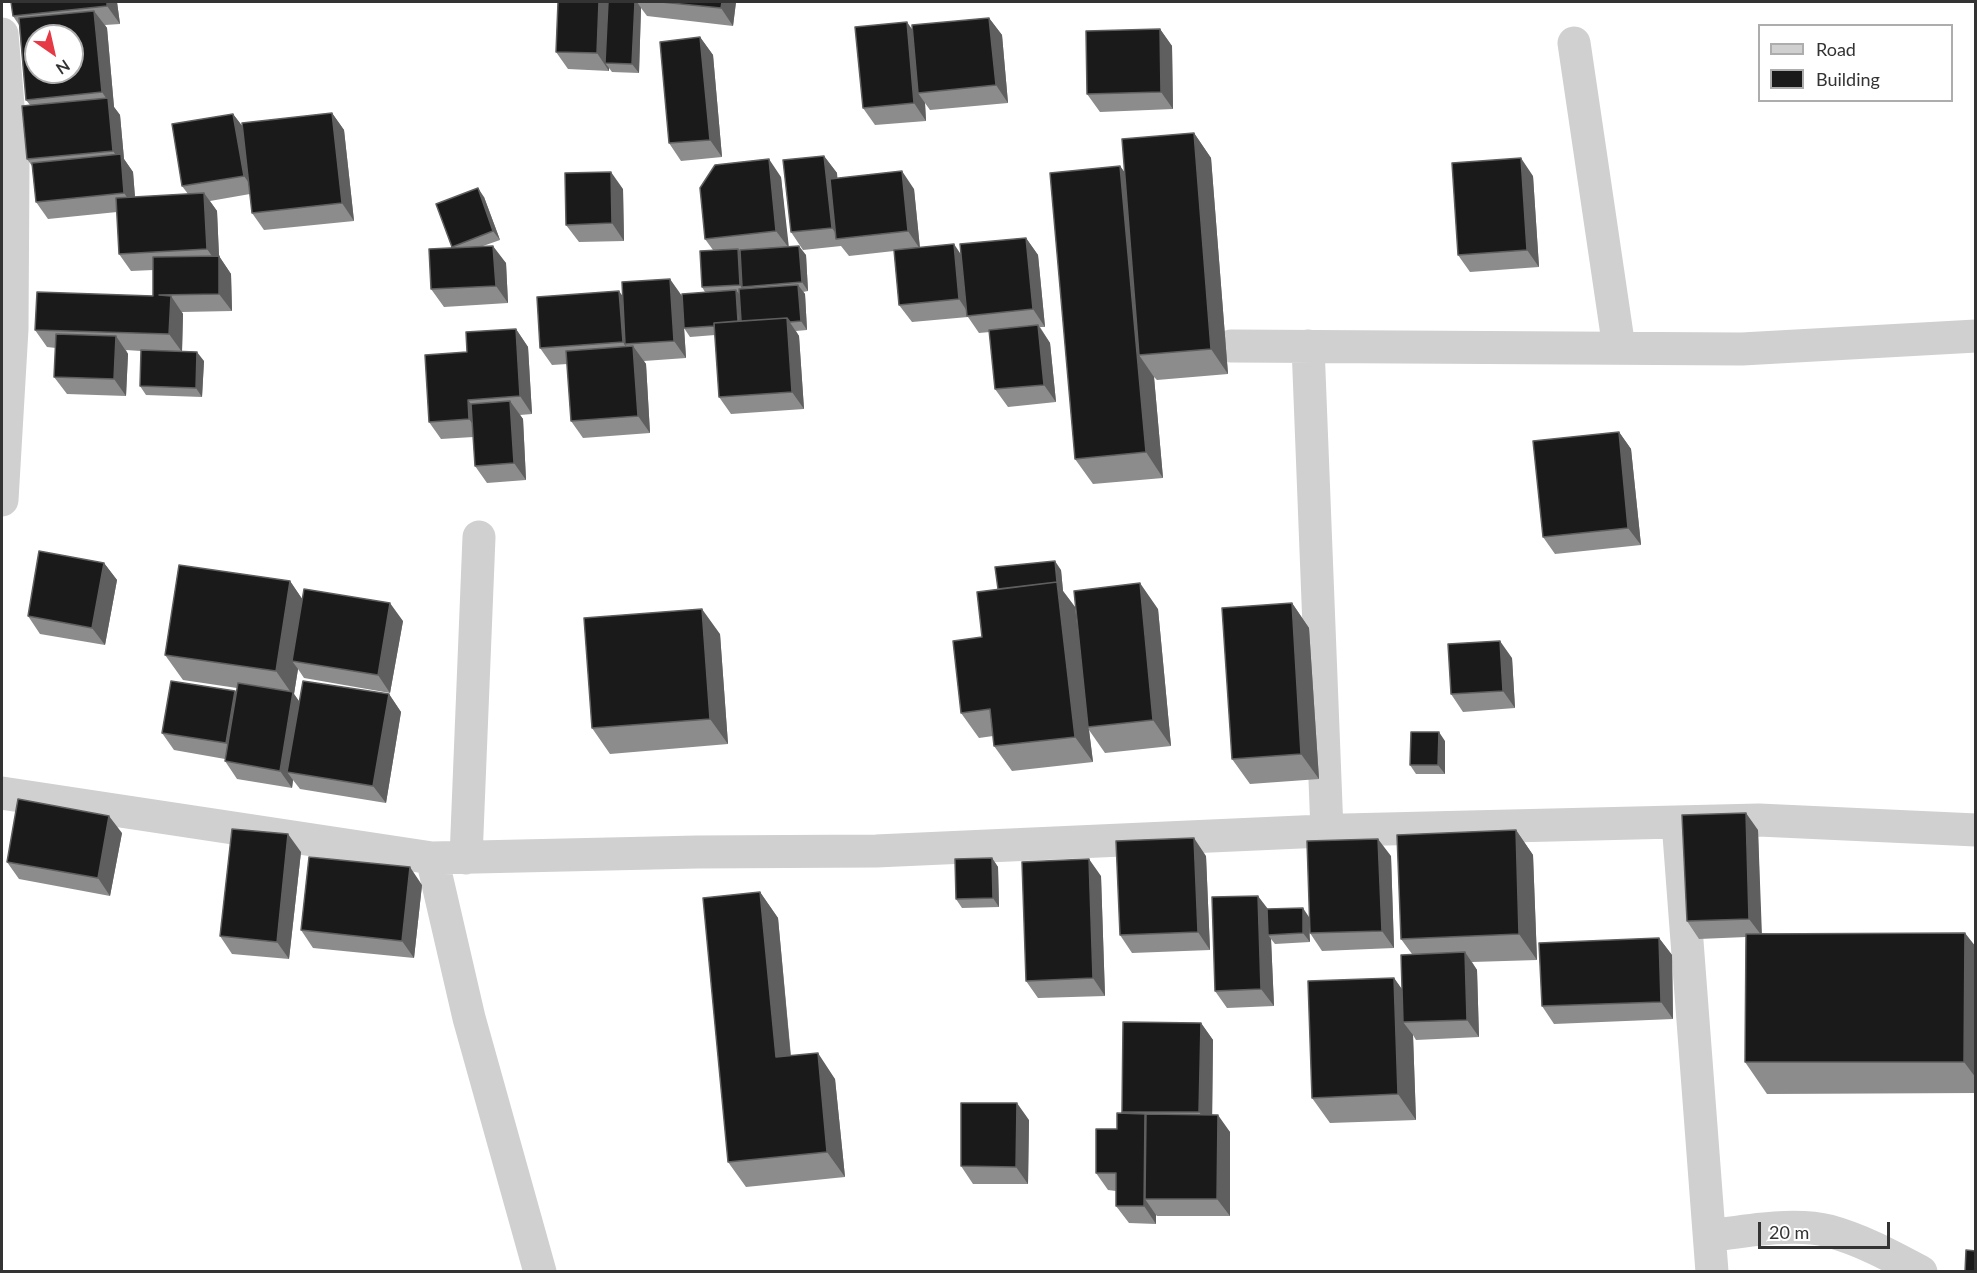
<!DOCTYPE html>
<html>
<head>
<meta charset="utf-8">
<style>
  body { margin:0 }
  #map { position:relative; width:1977px; height:1273px; overflow:hidden; background:#fff; font-family:Lato,sans-serif }
  canvas { display:block }
  .frame { position:absolute; inset:0; border:3px solid #333; pointer-events:none }
  .legend { position:absolute; left:1758px; top:24px; width:195px; height:78px; box-sizing:border-box; background:#fff; border:2px solid #adadad; margin:0; padding:8px 10px; list-style:none; font-size:18px; color:#333 }
  .legend li { display:flex; align-items:center; gap:12px; height:30px }
  .legend b { width:30px; border:2px solid #adadad }
  .north { position:absolute; left:24px; top:24px; width:60px; height:60px; box-sizing:border-box; background:#fff; border:2px solid #adadad; border-radius:50%; rotate:146deg; font-size:16px; font-weight:700; line-height:24px; text-align:center; color:#333 }
  .north::after { content:''; display:block; margin:auto; width:21px; height:27px; background:#e63946; clip-path:polygon(50% 0,100% 100%,50% 72%,0 100%) }
  .scale { position:absolute; left:1758px; top:1222px; width:132px; height:27px; box-sizing:border-box; border:3px solid #333; border-top:0; padding-left:8px; font-size:18px; line-height:21px; white-space:nowrap; color:#333; -webkit-text-stroke:4px #fff; paint-order:stroke }
</style>
</head>
<body>
<div id="map">
<canvas width="1977" height="1273"></canvas>
<div class="frame"></div>
<ul class="legend">
<li><b style="height:8px;background:#d0d0d0"></b>Road</li>
<li><b style="height:16px;background:#1a1a1a"></b>Building</li>
</ul>
<div class="north">N</div>
<div class="scale">20 m</div>
</div>
<script>
const ctx = document.querySelector('canvas').getContext('2d');
ctx.lineJoin = 'round';
function strokePath(path, color, width, dash) { ctx.strokeStyle = color; ctx.lineWidth = width; ctx.lineCap = dash ? 'butt' : 'round'; ctx.setLineDash(dash || []); ctx.stroke(path); }
function paint(path, color) { ctx.fillStyle = color; ctx.fill(path, 'evenodd'); }
strokePath(new Path2D(`
  M1574,43L1619,348
  M1231,346L1742,349L1976,336
  M1308,346L1327,831
  M2,793L432,858L697,852L876,851L1345,830L1759,820L1976,830
  M1678,822L1712,1272
  M432,858L469,1018L540,1272
  M466,858L479,537
  M1710,1236C1744,1231 1795,1222 1829,1231C1862,1240 1891,1256 1921,1272`), '#d0d0d0', 33);
strokePath(new Path2D(`
  M2,34L13,165L12,329L2,500`), '#d0d0d0', 33);
paint(new Path2D(`
  M11,2H117L120,24L105,25L107,28L114,107L120,115L124,159L133,172L135,197L188,194L182,186L233,114L243,127L332,113L344,130L354,221L264,230L252,213L250,194L210,201L217,211L219,256L231,274L232,311L182,312L183,314L182,351L204,361L202,397L146,395L140,386L141,351L126,350L128,354L126,396L67,394L54,377L56,348L47,347L35,330L153,296V270L131,271L119,254L117,212L48,219L36,202L32,166L27,159L30,105L26,100L19,25L13,16Z
  M558,2H736L733,26L647,16L641,8L639,73L612,72L609,68V71L568,69L556,52Z
  M989,18L1002,35L1008,103L930,110L925,103L926,121L875,125L863,108L912,30Z
  M1160,29L1172,46L1173,109L1100,112L1087,94Z
  M700,37L713,55L722,157L681,161L669,143Z
  M1194,133L1211,158L1228,374L1157,380L1154,377L1163,478L1093,484L1075,459L1120,166L1125,173Z
  M824,156L837,173V179L914,189L920,248L961,255L1026,238L1038,255L1045,327H1040L1050,343L1056,402L1008,407L995,389L990,332L979,333L968,317L912,322L899,305L894,251L849,256L841,246L803,250L791,232Z
  M1533,176L1539,267L1470,272L1458,255Z
  M781,177L788,247L806,255L808,291L803,292L805,294L807,330L796,331L799,336L804,409L731,414L719,397L715,335L690,337L684,328L686,358L644,361L646,364L650,433L583,438L571,421L567,364L552,365L540,348L622,296H682L705,292L702,287L713,250L705,239Z
  M623,189L624,241L579,242L566,225Z
  M484,197L500,240L483,246L506,263L508,303L444,307L431,289L453,248L452,247Z
  M516,329L528,347L532,414L520,415L523,419L526,480L487,483L475,466L473,437L441,439L429,422L467,352Z
  M1619,432L1631,449L1641,545L1555,554L1543,537Z
  M104,563L117,580L105,645L40,634L28,616Z
  M1061,570L1063,591L1075,607L1082,665L1158,609L1171,746L1105,753L1089,730L1093,762L1012,771L994,746L993,736L979,738L961,713L982,637Z
  M290,581L302,599L403,621L390,693L304,678L298,669L294,694L299,701L389,694L401,712L386,803L300,789L293,780L292,788L237,779L225,761V759L174,750L162,733L236,693L237,688L183,680L165,655Z
  M1292,603L1309,628L1319,779L1250,784L1232,759Z
  M720,634L728,744L610,754L592,728Z
  M1512,658L1515,708L1463,712L1451,694Z
  M1445,741V774H1416L1410,765Z
  M1516,830L1533,855L1537,960L1472,962L1477,970L1479,1037L1416,1040L1413,1035L1416,1120L1330,1123L1312,1098L1394,978L1402,990L1412,954L1401,939Z
  M1758,830L1761,933L1976,947V1093L1767,1094L1745,1062L1746,937L1699,939L1687,921Z
  M122,833L110,896L19,879L7,862Z
  M301,852L289,959L232,954L220,936Z
  M1206,856L1210,950L1132,953L1120,935Z
  M1391,856L1394,948L1322,951L1310,933Z
  M992,858L998,867L999,907L962,908L956,899Z
  M1101,876L1105,996L1038,998L1026,981Z
  M422,885L414,958L313,948L301,930Z
  M760,892L778,918L791,1056L835,1079L845,1177L746,1187L728,1162Z
  M1303,908L1310,942L1275,944L1271,939L1274,1006L1227,1008L1215,991L1268,909Z
  M1659,938L1672,955L1673,1019L1554,1024L1542,1006Z
  M1201,1023L1213,1040L1212,1115L1230,1132V1216H1157L1156,1215V1224L1129,1223L1116,1206V1191L1108,1190L1096,1173L1117,1129L1123,1113L1122,1112Z
  M1029,1120L1028,1184H973L961,1166Z`), '#8c8c8c');
paint(new Path2D(`
  M107,2H117L120,24L107,6Z
  M599,2H607L612,8L605,63L609,68V71L597,53Z
  M635,2H637L641,8L639,73L632,64Z
  M722,2H736L733,26L721,8Z
  M94,11L107,28L114,107L120,115L124,159L133,172L136,210L124,193L122,164L113,151L108,101L102,92Z
  M989,18L1002,35L1008,103L996,85Z
  M907,22L919,39L918,93L925,103L926,121L914,103Z
  M1160,29L1172,46L1173,109L1161,92Z
  M700,37L713,55L722,157L710,140Z
  M332,113L344,130L354,221L342,203Z
  M233,114L246,131L256,193L244,176Z
  M1194,133L1211,158L1228,374L1211,349Z
  M824,156L837,173L843,238H839L832,228Z
  M1521,158L1533,176L1539,267L1527,250Z
  M769,159L781,177L789,248L776,231Z
  M1120,166L1138,191L1139,355L1154,377L1163,478L1146,452Z
  M902,171L914,189L920,249L908,231Z
  M611,172L623,189L624,241L612,223Z
  M478,188L484,197L500,240L493,231Z
  M204,193L217,211L219,256L231,274L232,311L219,294V266L207,249Z
  M1026,238L1038,255L1045,327L1033,309Z
  M954,244L966,262L971,317L959,299Z
  M493,246L506,263L508,303L496,286Z
  M799,246L806,255L808,291L802,282Z
  M738,249L744,258L742,287L746,294L740,285Z
  M670,279L682,296L686,358L674,341Z
  M798,285L805,294L807,330L801,321Z
  M736,290L743,299L744,325L739,324Z
  M619,291L632,309L625,344L634,357L633,346L646,364L650,433L638,416L634,359L623,342Z
  M171,296L183,314L182,352L169,334Z
  M787,318L799,336L804,409L792,392Z
  M1038,325L1050,343L1056,402L1044,385Z
  M516,329L528,347L532,414L520,396Z
  M116,336L128,354L126,396L114,379Z
  M197,352L204,361L202,397L196,388Z
  M468,400L481,417L482,437L469,419Z
  M510,401L523,419L526,480L514,463Z
  M1619,432L1631,449L1641,545L1628,528Z
  M1055,561L1061,570L1063,591L1075,607L1089,727H1088L1089,730L1093,762L1075,737Z
  M104,563L117,580L105,645L92,628Z
  M290,581L307,606L292,661L298,669L294,694L305,710L287,772L293,780L292,788L280,771L292,694L276,671Z
  M1140,583L1158,609L1171,746L1153,720Z
  M390,603L403,621L390,693L378,675Z
  M1292,603L1309,628L1319,779L1301,754Z
  M702,609L720,634L728,744L710,719Z
  M1500,641L1512,658L1515,708L1503,691Z
  M235,691L247,709L238,761L226,743Z
  M389,694L401,712L386,803L373,786Z
  M1439,732L1445,741V774L1438,765Z
  M1746,813L1758,830L1762,936L1749,919Z
  M109,816L122,833L110,896L98,878Z
  M1516,830L1533,855L1537,960L1519,934Z
  M288,834L301,852L289,959L277,942Z
  M1194,838L1206,856L1210,950L1198,932Z
  M1378,839L1391,856L1394,948L1382,931Z
  M992,858L998,867L999,907L993,898Z
  M1089,859L1101,876L1105,996L1093,978Z
  M410,867L422,885L414,958L402,941Z
  M760,892L778,918L793,1082L776,1057Z
  M1258,896L1271,913L1268,935L1271,939L1274,1006L1261,989Z
  M1303,908L1309,917L1310,942L1303,933Z
  M1965,933L1976,947V1078L1964,1062Z
  M1659,938L1672,955L1673,1019L1661,1002Z
  M1465,952L1477,970L1479,1037L1467,1020Z
  M1394,978L1412,1003L1403,1022L1413,1035L1416,1120L1398,1094Z
  M1201,1023L1213,1040L1212,1130L1199,1112Z
  M818,1053L835,1079L845,1177L827,1152Z
  M1017,1103L1029,1120L1028,1184L1016,1167Z
  M1145,1114L1157,1131L1145,1199L1156,1215V1224L1144,1206Z
  M1218,1115L1230,1132V1216L1217,1199Z`), '#5f5f5f');
const building = new Path2D(`
  M11,2H107V6L13,16Z
  M558,2H599L597,53L556,52Z
  M608,2H635L632,64L605,63Z
  M661,2H722L721,8Z
  M94,11L102,92L26,100L19,18ZM36,36H72V72H36Z
  M989,18L996,85L918,93L912,25Z
  M907,22L914,103L863,108L855,27Z
  M1160,29L1161,92L1087,94L1086,31Z
  M700,37L710,140L669,143L660,42Z
  M108,98L113,151L27,159L22,106Z
  M332,113L342,203L252,213L242,123Z
  M233,114L244,176L182,186L172,124Z
  M1194,133L1211,349L1139,355L1122,139Z
  M121,154L124,193L36,202L32,163Z
  M824,156L832,228L791,232L783,160Z
  M1521,158L1527,250L1458,255L1452,163Z
  M769,159L776,231L705,239L700,188L715,165Z
  M1120,166L1146,452L1075,459L1050,173Z
  M902,171L908,231L836,239L830,179Z
  M611,172L612,223L566,225L565,173Z
  M478,188L493,231L452,247L436,204Z
  M204,193L207,249L119,254L116,198Z
  M1026,238L1033,309L967,316L960,244Z
  M954,244L959,299L899,305L894,250Z
  M493,246L496,286L431,289L429,249Z
  M799,246L802,282L742,287L740,250Z
  M738,249L740,285L702,287L700,251Z
  M219,256V294L159,295L171,296L169,334L35,330L37,292L153,296V257Z
  M670,279L674,341L625,344L622,282Z
  M798,285L801,321L790,322L787,318L741,321L739,289Z
  M736,290L738,321L714,323V326L684,328L682,294Z
  M619,291L623,342L540,348L537,297Z
  M787,318L792,392L719,397L714,323Z
  M1038,325L1044,385L995,389L989,330Z
  M516,329L520,396L468,400L469,419L429,422L425,355L467,352L466,332Z
  M56,334L116,336L114,379L54,377Z
  M633,346L638,416L571,421L566,351Z
  M141,350L197,352L196,388L140,386Z
  M510,401L514,463L475,466L471,404Z
  M1619,432L1628,528L1543,537L1533,441Z
  M39,551L104,563L92,628L28,616Z
  M1055,561L1057,582L998,589L995,567Z
  M179,565L290,581L276,671L165,655Z
  M1057,582L1075,737L994,746L990,709L961,713L953,641L982,637L977,592Z
  M1140,583L1153,720L1088,727L1074,591Z
  M304,589L390,603L378,675L292,661Z
  M1292,603L1301,754L1232,759L1222,608Z
  M702,609L710,719L592,728L584,618Z
  M1500,641L1503,691L1451,694L1448,644Z
  M171,681L235,691L226,743L162,733Z
  M303,681L389,694L373,786L287,772Z
  M238,683L293,692L280,771L225,761Z
  M1411,732H1439L1438,765H1410Z
  M18,799L109,816L98,878L7,862Z
  M1746,813L1749,919L1687,921L1682,815Z
  M232,829L288,834L277,942L220,936Z
  M1516,830L1519,934L1401,939L1397,835Z
  M1194,838L1198,932L1120,935L1116,841Z
  M1378,839L1382,931L1310,933L1307,841Z
  M309,857L410,867L402,941L301,930Z
  M992,858L993,898L956,899L955,859Z
  M1089,859L1093,978L1026,981L1022,862Z
  M760,892L776,1057L818,1053L827,1152L728,1162L703,898Z
  M1258,896L1261,989L1215,991L1212,897Z
  M1303,908V933L1268,935L1267,909Z
  M1965,933L1964,1062H1745L1746,934Z
  M1659,938L1661,1002L1542,1006L1539,943Z
  M1465,952L1467,1020L1403,1022L1401,955Z
  M1394,978L1398,1094L1312,1098L1308,981Z
  M1123,1022L1201,1023L1199,1112H1122Z
  M961,1103H1017L1016,1167L961,1166Z
  M1117,1113L1145,1114L1144,1206H1116V1173H1096V1129H1117Z
  M1146,1114L1218,1115L1217,1199H1145Z
  M1966,1250L1976,1251V1272H1965Z`);
paint(building, '#1a1a1a');
strokePath(building, '#5f5f5f', 1.5);
</script>
</body>
</html>
